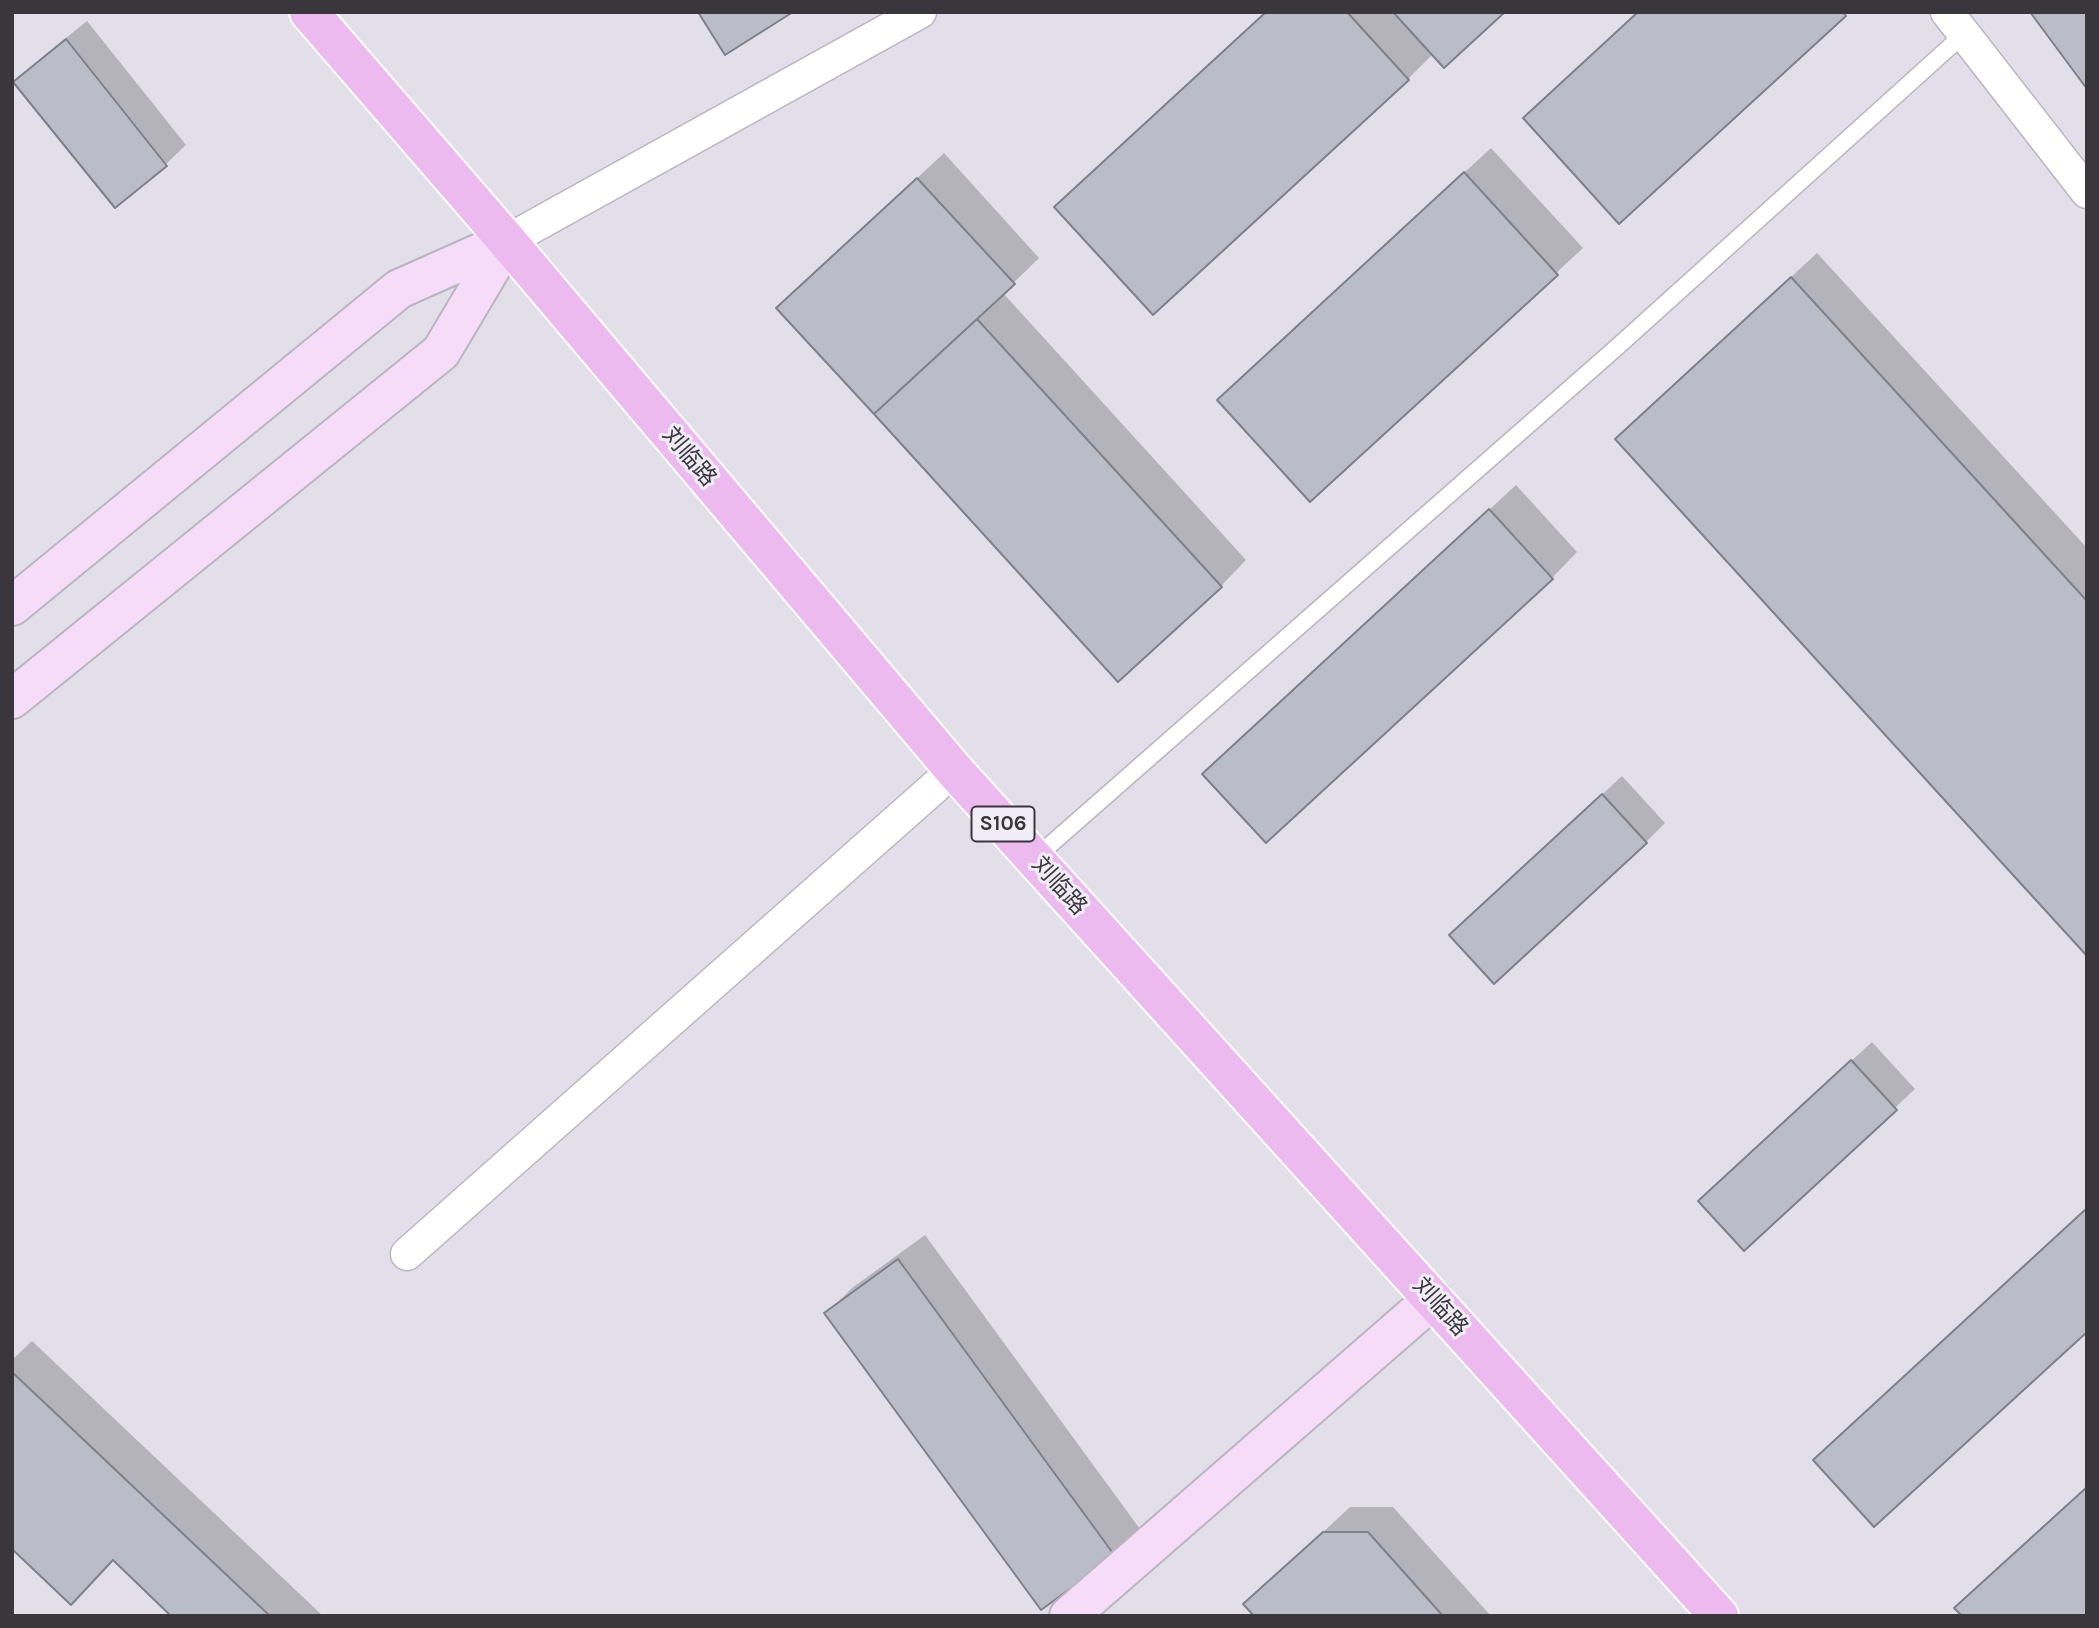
<!DOCTYPE html>
<html>
<head>
<meta charset="utf-8">
<style>
  body { margin:0 }
  #map { position:relative; width:2099px; height:1628px; overflow:hidden; background:#e2dfea; font-family:Karla,sans-serif }
  canvas { display:block }
  .frame { position:absolute; inset:0; border:14px solid #39373c; pointer-events:none }
</style>
</head>
<body>
<div id="map">
<canvas width="2099" height="1628"></canvas>
<div class="frame"></div>
</div>
<script>
const ctx = document.querySelector('canvas').getContext('2d');
ctx.lineJoin = 'round';
function paint(path, color) { ctx.fillStyle = color; ctx.fill(path, 'evenodd'); }
function strokePath(path, color, width, dash) { ctx.strokeStyle = color; ctx.lineWidth = width; ctx.lineCap = dash ? 'butt' : 'round'; ctx.setLineDash(dash || []); ctx.stroke(path); }
function drawText(font, color, halo, rows, align = 'center') {
  ctx.font = font + ' Karla,"Noto Sans SC",sans-serif'; ctx.lineWidth = 6; ctx.setLineDash([]); ctx.textBaseline = 'middle'; ctx.strokeStyle = halo; ctx.fillStyle = color; for (const [text, x, y, turn = 0] of rows) {
    ctx.save(); ctx.translate(x, y); ctx.rotate((+turn || 0) * Math.PI / 180); ctx.textAlign = isNaN(turn) ? turn : align; if (halo) ctx.strokeText(text, 0, 0); ctx.fillText(text, 0, 0); ctx.restore();
  }
}
paint(new Path2D(`
  M1266,12H1503L1433,54L1408,79Z
  M87,21L186,145L166,164L115,206L16,82L35,63Z
  M1491,148L1583,248L1311,500L1245,375Z
  M944,153L1039,258L1003,293L1246,560L1221,586L778,308Z
  M1817,253L2087,548V953L1643,414Z
  M1516,485L1577,552L1552,578L1204,774Z
  M1622,776L1665,823L1646,842L1471,916Z
  M1872,1042L1915,1089L1744,1249L1720,1182Z
  M925,1235L1140,1529L1114,1554L827,1313L852,1288Z
  M32,1341L323,1616H174L114,1558L12,1547V1360Z
  M1350,1507H1393L1491,1616H1256L1246,1604Z`), '#0003');
const building = new Path2D(`
  M698,12H793L725,55Z
  M1266,12H1347L1409,80L1153,315L1054,207Z
  M1393,12H1505L1444,68Z
  M1638,12H1843L1846,16L1619,224L1523,118Z
  M2030,12H2087V89Z
  M66,39L167,166L115,208L13,82Z
  M1464,172L1558,275L1310,502L1217,400Z
  M917,178L1015,284L874,414L776,308Z
  M1791,277L2087,601V956L1615,439Z
  M977,319L1222,587L1118,682L874,414Z
  M1489,509L1553,579L1266,843L1202,774Z
  M1602,794L1647,843L1494,984L1449,935Z
  M1851,1060L1897,1110L1744,1251L1698,1201Z
  M2087,1208V1332L1874,1527L1813,1460Z
  M898,1259L1115,1556L1041,1610L824,1313Z
  M12,1372L270,1616H171L113,1560L71,1605L12,1549Z
  M2087,1487V1616H1962L1954,1608Z
  M1323,1532H1368L1443,1616H1254L1243,1604Z`);
paint(building, '#babdc8');
strokePath(building, '#7e818b', 2);
const lane = new Path2D(`
  M1034,859L1616,348L1964,34`);
const street = new Path2D(`
  M1947,12L2087,192
  M507,241L920,12
  M407,1254L954,770`);
const secondary = new Path2D(`
  M12,606L399,289L507,241
  M12,699L441,352L507,241
  M1069,1616L1433,1299`);
const primary = new Path2D(`
  M309,12L507,241L954,770L1719,1616`);
strokePath(lane, '#b9b6c1', 19);
strokePath(street, '#b9b6c1', 35);
strokePath(secondary, '#b9b6c1', 42);
strokePath(primary, '#fff', 42);
strokePath(lane, '#fff', 16);
strokePath(street, '#fff', 32);
strokePath(secondary, '#f6dcf8', 38);
strokePath(primary, '#edbaf0', 38);
for (const [x, y, w] of [
  [1003,824,63]
]) { const box = new Path2D(); box.roundRect(x - w / 2, y - 17.5, w, 35, 5); ctx.fillStyle = '#f0ecf8'; ctx.fill(box); strokePath(box, '#39373c', 2); }
drawText('bold 21px', '#39373c', null, [
  ["S106",1003,824]
]);
drawText('23px', '#39373c', '#f0ecf8', [
  ["刘临路",689,457,50],
  ["刘临路",1059,886,48],
  ["刘临路",1440,1307,48]
]);
</script>
</body>
</html>
